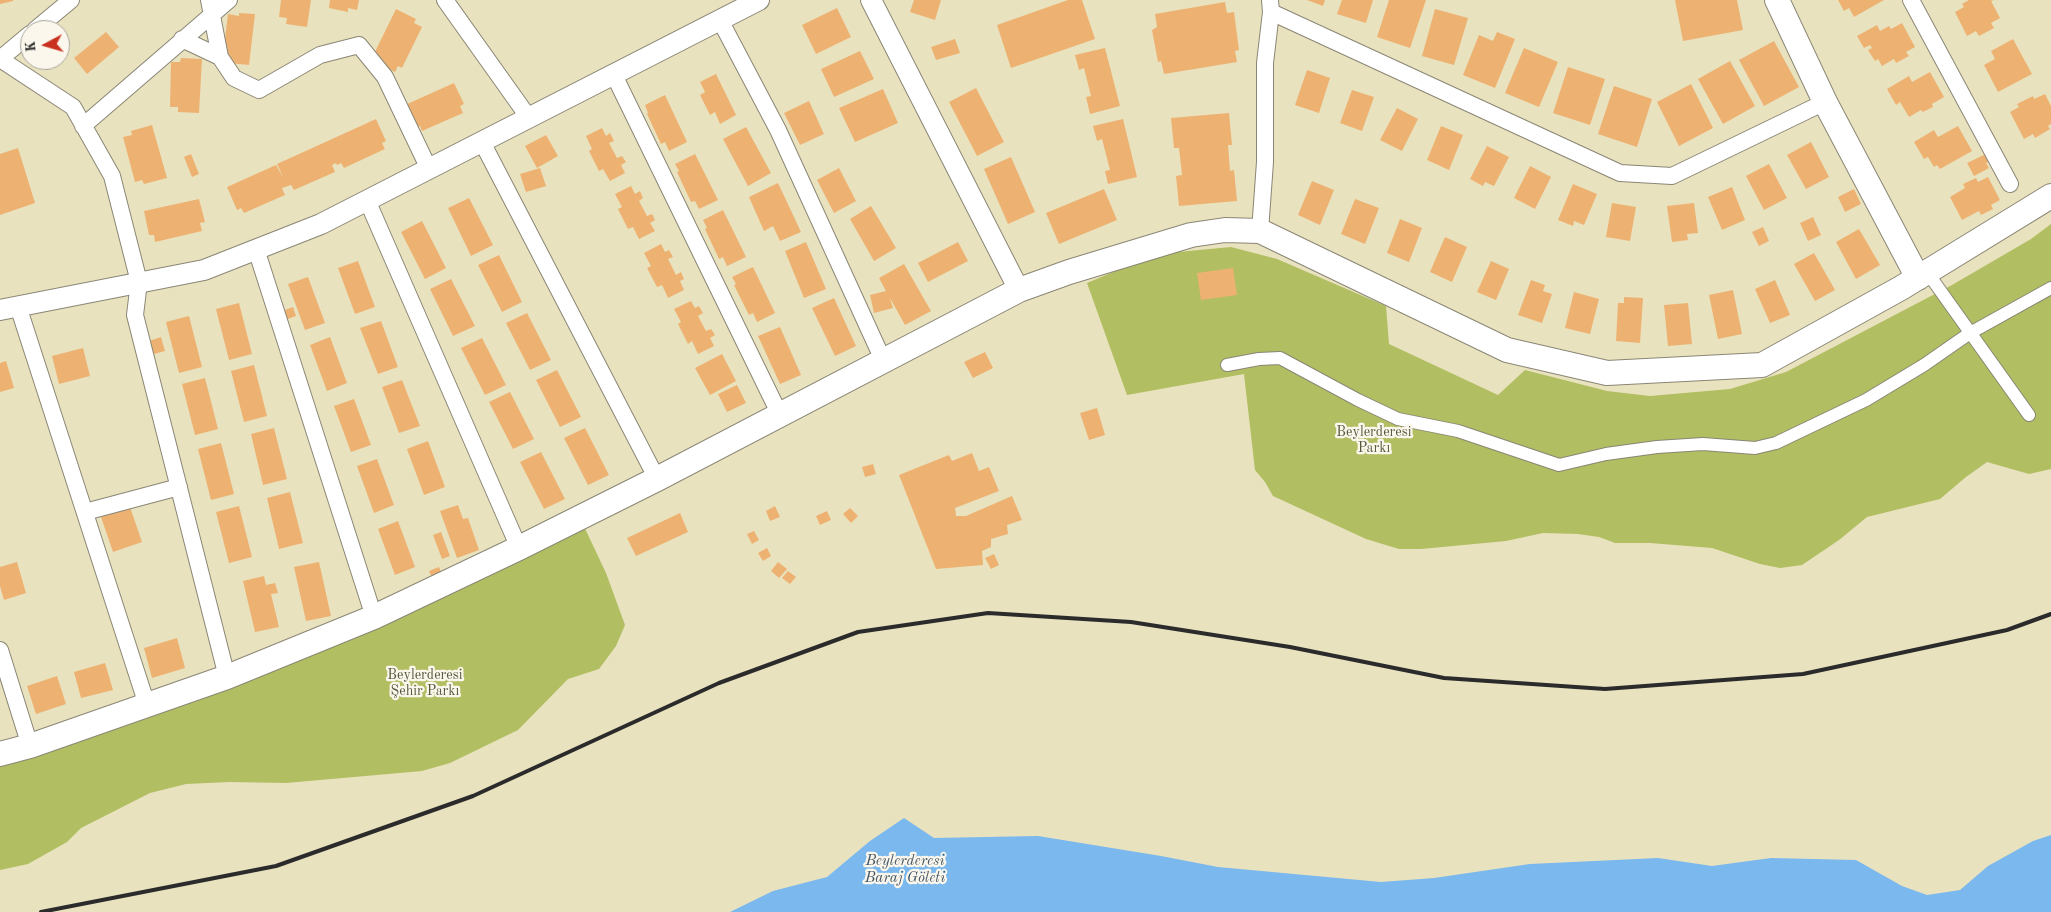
<!DOCTYPE html>
<html>
<head>
<meta charset="utf-8">
<style>
  body { margin:0 }
  #map { position:relative; width:2051px; height:912px; overflow:hidden; background:#e9e2bf; font-family:"Old Standard TT",serif }
  canvas { display:block }
  .north { position:absolute; left:20px; top:20px; width:50px; height:50px; box-sizing:border-box; background:#fbf7ec; border:1px solid #a8a59f; border-radius:50%; rotate:264deg; font-size:14px; font-weight:700; line-height:20px; text-align:center; color:#2b2b2b }
  .north::after { content:''; display:block; margin:auto; width:18px; height:22px; background:#c8321e; clip-path:polygon(50% 0,100% 100%,50% 72%,0 100%) }
</style>
</head>
<body>
<div id="map">
<canvas width="2051" height="912"></canvas>
<div class="north">K</div>
</div>
<script>
const ctx = document.querySelector('canvas').getContext('2d');
ctx.lineJoin = 'round';
function paint(path, color) { ctx.fillStyle = color; ctx.fill(path, 'evenodd'); }
function strokePath(path, color, width, dash) { ctx.strokeStyle = color; ctx.lineWidth = width; ctx.lineCap = dash ? 'butt' : 'round'; ctx.setLineDash(dash || []); ctx.stroke(path); }
function drawText(font, color, halo, rows, align = 'center') {
  ctx.font = font + ' "Old Standard TT",serif'; ctx.lineWidth = 4.5; ctx.setLineDash([]); ctx.textBaseline = 'middle'; ctx.strokeStyle = halo; ctx.fillStyle = color; for (const [text, x, y, turn = 0] of rows) {
    ctx.save(); ctx.translate(x, y); ctx.rotate((+turn || 0) * Math.PI / 180); ctx.textAlign = isNaN(turn) ? turn : align; if (halo) ctx.strokeText(text, 0, 0); ctx.fillText(text, 0, 0); ctx.restore();
  }
}
paint(new Path2D(`
  M2051,224V469L2029,474L1987,462L1966,477L1940,499L1867,517L1839,540L1802,565L1780,568L1760,564L1712,548L1650,543H1615L1599,537L1578,534L1543,533L1506,541L1421,549H1399L1366,539L1273,496L1265,482L1255,470L1244,374L1127,395L1087,283L1137,262L1178,252L1231,247L1277,259L1386,306L1389,344L1498,395L1525,370L1607,391L1650,396L1730,389L1786,372L1952,285L2031,239Z
  M580,518L606,573L625,625L616,646L599,669L568,679L518,730L450,763L422,771L286,783L229,782L186,784L150,793L81,828L67,842L28,864L0,870V754L201,686Z`), '#b1be61');
paint(new Path2D(`
  M904,818L934,838L1038,836L1161,856L1218,867L1381,882L1434,878L1530,864L1658,858L1712,866L1771,858L1856,860L1902,886L1927,895L1960,890L1988,866L2033,841L2051,835V912H730L773,891L827,877L870,841Z`), '#7ab8ed');
paint(new Path2D(`
  M0,0H13V1L0,4Z
  M281,0H311L307,27L286,24L287,18L279,17Z
  M330,0H359L357,10L348,8V12L329,8Z
  M914,0H941L935,20L910,12Z
  M1068,0H1082L1095,39L1011,68L997,25Z
  M1307,0H1325L1323,6Z
  M1342,0H1373L1366,23L1337,14Z
  M1389,0H1426L1410,48L1377,37Z
  M1675,0H1737L1743,30L1683,41Z
  M1838,0H1884L1854,17L1849,8L1844,11Z
  M1969,0H1994L1991,1L2000,18L1991,23L1994,28L1979,36L1976,31L1967,36L1955,12L1964,7L1962,4Z
  M1225,2L1227,13L1234,12L1239,50L1235,51L1237,62L1164,74L1161,61L1158,62L1152,30L1157,27L1155,14Z
  M837,8L851,37L816,54L802,25Z
  M396,9L416,19L414,23L422,27L402,68L398,66L395,72L371,60Z
  M1435,9L1468,18L1454,65L1422,56Z
  M239,13L255,14L249,65L229,63L223,56L228,14L239,16Z
  M1902,23L1915,47L1906,52L1909,56L1896,63L1894,59L1882,66L1878,59L1875,61L1868,50L1872,48L1870,45L1864,48L1857,36L1877,25L1880,31L1889,26L1891,29Z
  M106,32L119,47L87,74L74,58Z
  M1497,32L1515,39L1495,88L1463,75L1479,35L1493,41Z
  M955,39L960,53L936,60L931,47Z
  M2013,39L2032,74L1998,92L1984,65L1995,59L1991,51Z
  M1774,41L1799,87L1764,106L1739,60Z
  M1105,48L1120,106L1090,114L1086,97L1091,96L1084,68L1079,70L1075,55Z
  M1524,48L1558,62L1539,107L1505,93Z
  M860,51L874,79L834,97L821,69Z
  M181,58L202,59L199,113L178,112V107H170L171,62H180Z
  M1730,61L1755,106L1723,124L1698,79Z
  M1568,67L1605,79L1590,125L1553,113Z
  M1307,70L1330,78L1319,113L1295,105Z
  M1930,72L1944,97L1932,104L1933,107L1923,112L1921,110L1909,117L1900,102L1896,105L1887,89L1909,76L1912,82Z
  M716,74L736,115L720,124L715,112L710,115L700,95L705,92L700,82Z
  M454,83L464,104L460,106L463,113L422,131L420,126L415,128L405,105Z
  M1691,84L1713,128L1679,146L1657,102Z
  M1614,86L1652,99L1637,147L1598,134Z
  M976,88L1004,142L977,156L949,102Z
  M883,89L898,123L855,142L839,108Z
  M1352,90L1374,97L1362,131L1340,123Z
  M2045,94L2051,106V124L2048,126L2050,129L2035,138L2033,134L2024,139L2010,112L2019,107L2017,104L2033,96L2034,99Z
  M665,95L687,142L669,151L665,142L661,144L647,114L648,113L645,105Z
  M809,101L824,134L800,145L784,113Z
  M1397,108L1418,119L1402,151L1380,140Z
  M1229,113L1232,145H1228L1230,171L1234,170L1237,201L1179,206L1176,176L1182,175L1179,148H1174L1171,118Z
  M376,119L386,141L382,143L385,149L344,168L341,163L337,165L336,163L332,165L335,172L294,190L291,185L282,188L285,195L244,213L241,208L237,210L227,187L276,165L284,179L277,164Z
  M1123,119L1137,177L1108,184L1105,171L1110,170L1102,139L1097,141L1093,126Z
  M152,125L167,178L144,184L142,180L135,182L123,137L132,135L131,131Z
  M1441,126L1463,135L1449,170L1427,160Z
  M1958,126L1972,151L1940,169L1937,165L1934,167L1928,157L1924,159L1914,142L1934,130L1938,137Z
  M746,127L771,173L748,186L723,139Z
  M602,128L606,136L610,133L614,141L609,143L617,158L622,156L626,162L621,165L625,173L610,181L603,169L599,171L589,151L592,149L586,136Z
  M546,135L558,156L537,168L525,146Z
  M1811,142L1829,177L1806,189L1787,155Z
  M1487,146L1509,157L1494,186L1485,182L1483,186L1470,179Z
  M18,148L35,203L0,215V154Z
  M1988,153L1992,160L1986,163L1989,168L1974,176L1967,163Z
  M191,154L199,174L192,177L184,157Z
  M695,154L718,200L699,209L695,201L691,202L677,172L679,171L675,164Z
  M1011,157L1035,212L1008,224L984,169Z
  M1769,164L1787,198L1764,210L1746,176Z
  M1530,166L1551,177L1535,209L1514,198Z
  M540,168L546,186L526,192L520,174Z
  M839,168L856,201L834,213L817,180Z
  M1988,177L2000,200L1991,205L1993,209L1981,215L1979,211L1962,220L1950,197L1965,188L1963,184L1976,178L1978,182Z
  M1312,181L1334,190L1320,225L1298,215Z
  M778,183L801,232L780,241L773,226L764,231L749,197Z
  M1573,184L1597,194L1584,225L1574,221L1573,226L1558,220Z
  M631,186L635,194L640,191L643,198L639,201L647,216L652,214L655,220L650,223L655,231L639,239L633,227L628,229L618,209L622,207L615,194Z
  M1732,187L1745,220L1722,230L1708,197Z
  M1104,189L1117,220L1059,244L1046,213Z
  M1854,189L1861,204L1845,212L1838,197Z
  M469,198L493,245L471,256L448,208Z
  M199,199L205,222L200,223L202,231L155,242L154,235H149L144,211Z
  M1355,199L1379,208L1365,244L1341,234Z
  M1612,203L1636,207L1630,241L1606,237Z
  M1694,203L1698,233L1687,234L1688,240L1672,242L1667,206Z
  M871,206L896,248L874,261L850,219Z
  M723,210L746,257L727,266L723,257L719,259L705,229L707,228L703,220Z
  M1813,217L1821,235L1808,241L1800,223Z
  M1400,219L1422,228L1409,262L1387,253Z
  M422,221L446,268L425,279L401,232Z
  M1763,227L1769,241L1759,246L1752,232Z
  M1859,229L1880,265L1856,279L1836,242Z
  M1445,237L1467,247L1452,282L1430,272Z
  M806,242L826,289L804,298L785,251Z
  M958,242L968,261L928,282L918,263Z
  M661,244L665,252L669,250L673,257L668,259L676,275L681,272L684,279L680,281L684,290L668,298L662,285L657,287L647,268L651,266L644,253Z
  M1814,253L1835,290L1815,301L1794,264Z
  M499,255L522,302L502,312L478,265Z
  M358,261L375,307L355,314L338,268Z
  M1491,261L1509,269L1496,300L1477,292Z
  M904,264L931,311L905,325L890,298L893,308L874,313L870,295L886,291L879,278Z
  M753,267L775,313L757,322L753,313L749,315L734,285L736,284L732,277Z
  M1233,268L1237,295L1201,300L1197,273Z
  M308,277L325,323L305,330L288,284Z
  M451,279L475,326L453,336L430,289Z
  M1531,280L1545,285L1543,291L1552,294L1542,323L1518,315Z
  M1775,280L1790,315L1770,323L1755,289Z
  M1733,290L1742,334L1718,339L1709,295Z
  M1574,292L1599,299L1590,334L1565,328Z
  M1624,297L1643,298L1640,343L1616,341L1618,303H1624Z
  M834,298L856,346L835,356L812,308Z
  M691,301L695,308L699,306L703,313L698,316L706,331L711,329L715,335L710,338L714,346L698,354L692,341L688,344L678,324L681,322L674,309Z
  M239,303L252,354L229,360L216,309Z
  M1688,303L1692,344L1668,346L1664,305Z
  M293,307L296,316L285,320L282,311Z
  M527,313L551,360L530,370L506,323Z
  M189,316L202,367L179,373L166,322Z
  M381,321L398,367L378,374L360,328Z
  M780,327L801,375L780,384L758,336Z
  M161,337L165,351L150,355L146,342Z
  M330,337L347,383L327,391L310,345Z
  M482,338L506,385L485,395L461,348Z
  M83,348L90,376L59,384L52,356Z
  M985,352L993,368L973,378L964,362Z
  M722,354L736,381L710,395L695,368Z
  M6,361L14,388L0,392V363Z
  M254,365L267,416L244,422L231,371Z
  M557,370L581,417L560,427L536,380Z
  M205,378L218,429L195,435L182,384Z
  M402,380L420,426L399,433L382,387Z
  M737,385L746,403L727,412L718,394Z
  M510,392L534,439L513,449L489,402Z
  M354,399L371,445L351,452L334,406Z
  M1097,408L1105,435L1089,440L1080,413Z
  M274,428L287,479L263,485L251,434Z
  M585,428L609,475L588,485L564,438Z
  M428,441L445,487L424,495L407,449Z
  M221,443L234,494L211,500L198,449Z
  M541,452L565,499L544,509L520,462Z
  M972,453L979,471L989,467L999,491L955,508L956,516H966L1012,496L1022,520L1007,525L1008,534L991,539V547L982,551L983,565L936,569L899,475L949,455L952,461Z
  M377,459L394,505L374,513L357,466Z
  M873,464L876,474L865,477L862,467Z
  M290,492L303,543L279,549L267,498Z
  M458,505L463,519L468,518L479,550L457,558L440,511Z
  M239,506L252,557L229,563L216,512Z
  M775,506L780,517L770,521L766,511Z
  M130,507L142,542L113,552L101,517Z
  M850,508L858,516L851,523L843,514Z
  M827,511L831,520L820,525L816,516Z
  M680,513L688,532L636,556L627,538Z
  M398,521L415,567L395,575L378,529Z
  M754,531L759,540L752,544L747,534Z
  M441,532L450,556L442,559L433,535Z
  M767,548L771,556L763,561L758,553Z
  M994,554L999,565L991,569L985,558Z
  M17,562L26,593L4,600L0,586V567Z
  M319,562L331,616L306,621L294,567Z
  M778,562L787,569L779,578L771,571Z
  M439,567L444,579L435,584L429,571Z
  M788,571L796,577L790,584L782,578Z
  M264,576L266,585L275,583L278,593L271,594L279,627L255,632L243,581Z
  M177,638L185,668L152,678L144,648Z
  M105,663L113,690L81,698L74,672Z
  M57,676L66,704L36,714L27,686Z`), '#edb272');
const pedestrian = new Path2D(`
  M1927,272L2029,415
  M1227,365L1259,359L1280,358L1358,400L1398,419L1458,431L1559,465L1606,454L1657,447L1703,444L1755,448L1776,443L1866,400L1924,365L1970,333L2051,288`);
const minor = new Path2D(`
  M209,0L220,57L234,78L259,90L320,55L359,45L385,77L429,169
  M445,0L529,118
  M1270,0L1271,12L1620,173L1672,176L1825,102
  M1911,0L2010,184
  M720,20L778,130L883,360
  M35,30L71,0
  M182,39L220,57
  M0,59L73,107L112,176L139,282L135,315L227,677
  M0,59L30,34
  M614,75L780,415
  M83,126L229,0
  M482,142L657,479
  M367,200L519,548
  M1260,231L1265,162V63L1271,12
  M256,249L374,617
  M18,306L147,705
  M85,512L179,487
  M0,650L30,746`);
const tertiary = new Path2D(`
  M871,0L1019,290
  M0,310L204,270L321,224L759,0`);
const secondary = new Path2D(`
  M1777,0L1825,102L1918,278
  M0,754L30,746L227,677L374,617L519,548L657,479L1019,290L1069,272L1191,235L1225,230L1260,231L1507,350L1607,373L1762,365L1901,288L2051,196`);
strokePath(pedestrian, '#8a8675', 14);
strokePath(minor, '#8a8675', 18);
strokePath(tertiary, '#8a8675', 22);
strokePath(secondary, '#8a8675', 26);
strokePath(pedestrian, '#fff', 12);
strokePath(minor, '#fff', 16);
strokePath(tertiary, '#fff', 20);
strokePath(secondary, '#fff', 24);
strokePath(new Path2D(`
  M41,912L276,866L473,796L719,683L858,632L988,613L1131,622L1290,647L1444,678L1605,689L1803,674L2007,630L2051,614`), '#2b2b2b', 4);
drawText('14px', '#53573b', '#fbf7ec', [
  ["Beylerderesi",1374,432],
  ["Parkı",1374,448],
  ["Beylerderesi",425,675],
  ["Şehir Parkı",425,691]
]);
drawText('italic 15px', '#435565', '#fbf7ec', [
  ["Beylerderesi",905,861],
  ["Baraj Göleti",905,878]
]);
</script>
</body>
</html>
